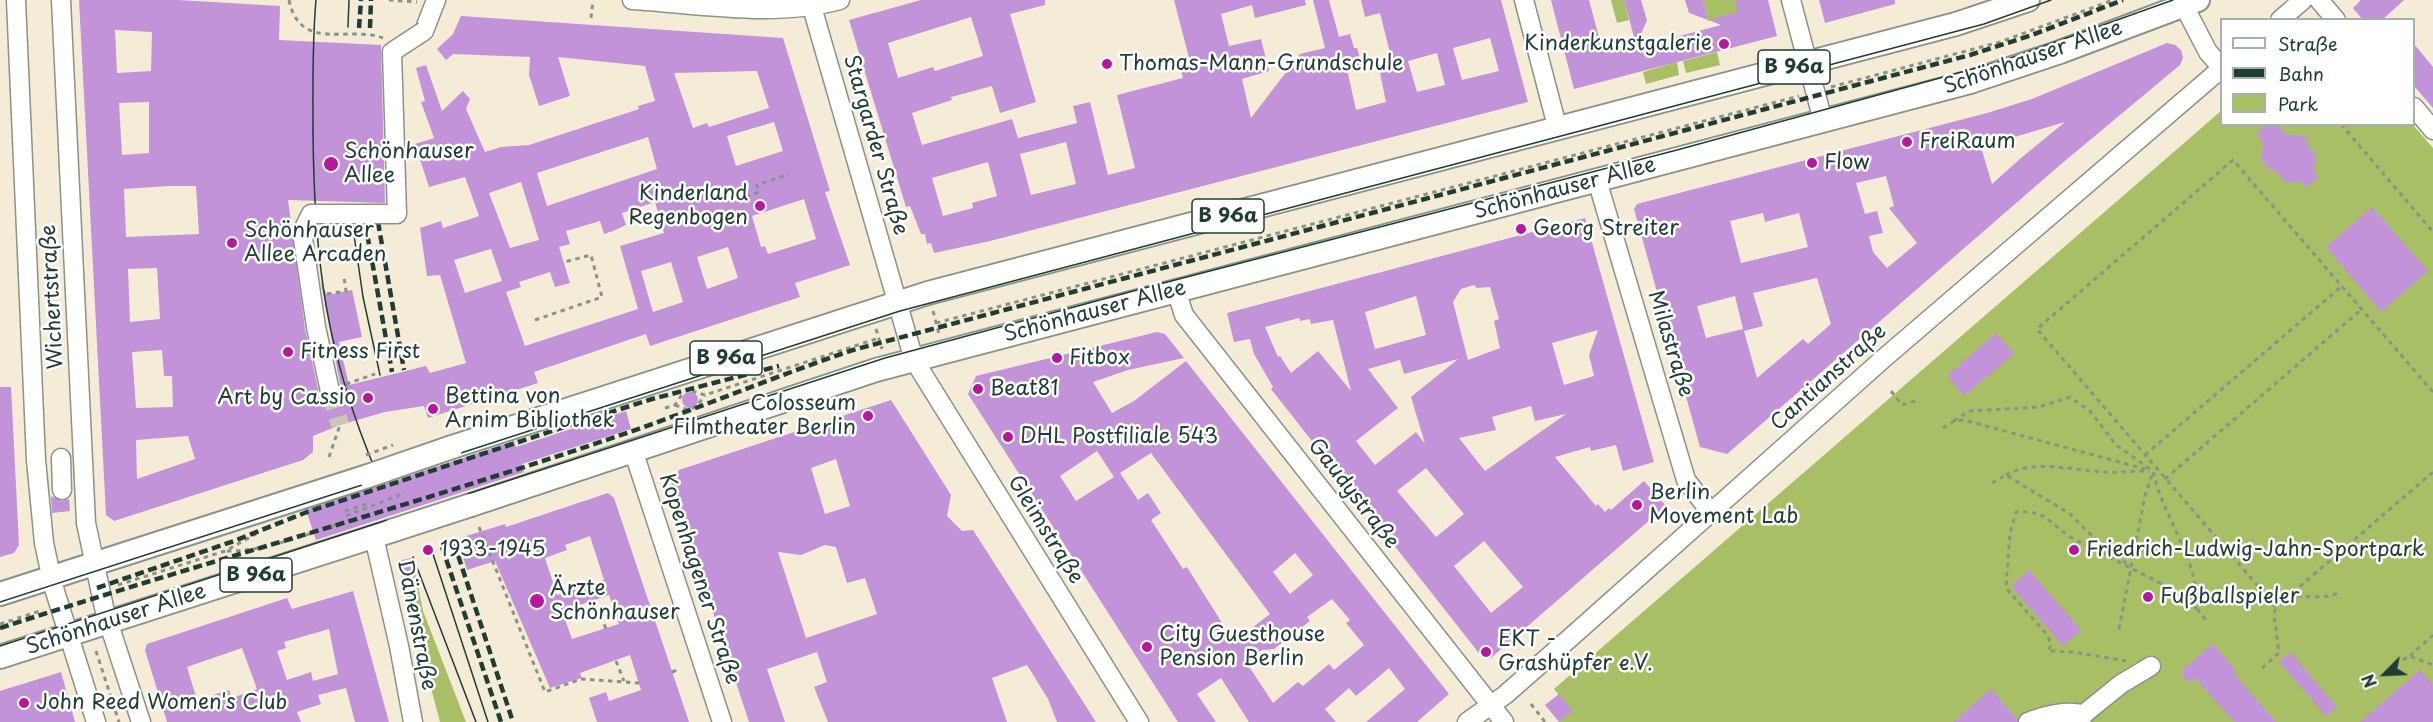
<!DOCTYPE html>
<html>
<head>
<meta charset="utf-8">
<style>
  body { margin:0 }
  #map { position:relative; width:2433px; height:722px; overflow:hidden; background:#f5ecd8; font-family:"Playpen Sans",sans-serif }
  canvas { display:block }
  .legend { position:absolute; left:2220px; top:18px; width:195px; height:108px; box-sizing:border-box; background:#fff; border:2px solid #a5b1ae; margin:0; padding:8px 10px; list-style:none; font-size:18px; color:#1f3d34 }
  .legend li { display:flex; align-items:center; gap:12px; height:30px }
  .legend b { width:30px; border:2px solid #a5b1ae }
  .north { position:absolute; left:2355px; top:644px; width:60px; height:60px; -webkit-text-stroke:4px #fff; paint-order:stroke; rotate:246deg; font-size:16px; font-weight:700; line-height:24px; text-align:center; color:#1f3d34 }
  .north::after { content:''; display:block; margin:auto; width:21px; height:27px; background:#1f3d34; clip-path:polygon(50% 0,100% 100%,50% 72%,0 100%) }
</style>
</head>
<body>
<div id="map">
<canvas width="2433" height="722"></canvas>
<ul class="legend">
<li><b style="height:8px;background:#fff"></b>Straße</li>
<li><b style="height:8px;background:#1f3d34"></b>Bahn</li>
<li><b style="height:16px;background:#a8bf65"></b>Park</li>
</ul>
<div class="north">N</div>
</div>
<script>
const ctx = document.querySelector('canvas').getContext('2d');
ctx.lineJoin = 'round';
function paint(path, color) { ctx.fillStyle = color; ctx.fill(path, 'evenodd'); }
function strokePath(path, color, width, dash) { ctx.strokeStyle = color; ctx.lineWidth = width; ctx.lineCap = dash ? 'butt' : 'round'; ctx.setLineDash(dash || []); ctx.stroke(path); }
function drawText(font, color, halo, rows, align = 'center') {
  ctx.font = font + ' "Playpen Sans",sans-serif'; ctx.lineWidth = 5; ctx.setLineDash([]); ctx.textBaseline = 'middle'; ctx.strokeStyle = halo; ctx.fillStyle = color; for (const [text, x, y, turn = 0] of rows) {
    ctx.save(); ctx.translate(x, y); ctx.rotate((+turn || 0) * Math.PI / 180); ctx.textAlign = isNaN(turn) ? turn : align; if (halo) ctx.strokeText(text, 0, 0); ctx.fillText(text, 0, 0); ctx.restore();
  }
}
paint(new Path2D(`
  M1611,0H1624L1629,20L1617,23Z
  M1703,0H1735L1740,13L1708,21Z
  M1717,52L1720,65L1686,73L1683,61Z
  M1677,62L1679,75L1646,84L1643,72Z
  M2221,111L2222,124L2413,125L2433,148V722H1559L1572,711L1554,689Z
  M415,570L423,611L466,722H440L401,574L408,576L409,572Z`), '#a8bf65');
paint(new Path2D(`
  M79,0H178L280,6L279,40L381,45L385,203L288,200L305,329L319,393L326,401L337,400L341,389L321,282L327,295L352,290L362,337L339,342L349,385L426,366L430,373L466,363L440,275L427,276L420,228L441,221L443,228L479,216L465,177L429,187L415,144L434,138L421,102L425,101L416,68L426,65L442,111L463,91L470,99L466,109L485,152L501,147L529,145L639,109L638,106L655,101L645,66L558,57L570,96L539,106L529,75L530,57L453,54L446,60L437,49L453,34L461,16L783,38L830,191L825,192L850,265L795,283L800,297L650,346L646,334L534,372L538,383L428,418L424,406L385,412L340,425L313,436V452L303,460L114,521L106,515ZM115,30L152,32L151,71L117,73ZM757,71L769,108L709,127L707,123L693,128L674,73ZM149,102V153L122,155L119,103ZM774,122L783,151L736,166L727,136ZM648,137L657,169L547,206L537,173ZM521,182L539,240L510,248L489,193ZM169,186H196L199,234L126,237L124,189ZM804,199L816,239L768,254L765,246L761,247L752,216ZM655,202L664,233L620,246L638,309L525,346L506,292L521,287L519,282L550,272L555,287L570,283L559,247L570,244L566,231L600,221L604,234L613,231L626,225L622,213ZM728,247L738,278L707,289L697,257ZM491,249L502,281L465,293L454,260ZM671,262L683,302L653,312L641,271ZM157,268L160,319L130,322L128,269ZM162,350L164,376H172L173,407L136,408L132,352ZM188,436L195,459L137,479L136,440Z
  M921,0H1045V5L1010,14L1036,102L1000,113L992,86L951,97L952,100L912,113L922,145L1012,119L1018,138L1077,123L1073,106L1090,102L1108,175L1135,168L1117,95L1183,78L1178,61L1189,58L1174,0H1305L1306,5L1255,18L1252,5L1221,14L1229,46L1261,39L1269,71L1242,79L1251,118L1300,54L1325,48L1313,0H1329L1339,37L1350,34L1354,48H1357L1362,65L1347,69L1356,110L1386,102L1380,73L1394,69L1380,13L1365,17L1361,0H1501L1528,102L990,241L934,253L931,243L927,244L925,234H921L910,206L906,207L849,20ZM971,17L983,56L935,71L933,67L898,78L888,43ZM1490,38L1499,71L1462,80L1453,48ZM1437,53L1445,85L1417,92L1408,61ZM1066,142L1076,184L1031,195L1020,154ZM988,162L997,196L972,203L973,208L943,216L932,178Z
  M1551,0H1589L1601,45L1634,37L1624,0H1641L1647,20L1635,48L1721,25L1709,20L1738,12L1735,0H1768L1777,36L1574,89Z
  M1685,0H1703L1708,20L1689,13Z
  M1819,0H1895V4L1825,23Z
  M2361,0H2404L2382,20H2363L2353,8Z
  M2167,43L2175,45L2181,50L2183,58L2180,65L2060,165L1727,454L1700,447L1634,209L1637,204L1987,113L2032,99ZM2065,122L2021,158L1992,184L1981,147ZM1886,176L1894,206L1889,208L1917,243L1887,268L1873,252L1869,236L1883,233L1877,211L1865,214L1856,183ZM1763,213L1765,222L1799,213L1808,247L1741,263L1730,221ZM1817,278L1831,324L1808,344L1803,339L1757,378L1744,331L1763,326L1753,293ZM1735,296L1743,329L1706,338L1697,306Z
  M2414,44L2433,67V108L2414,86Z
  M2267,124H2277L2286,135L2308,136L2305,142L2316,155L2314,172L2319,177L2306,188L2302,182H2285L2274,169L2268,172V163H2261L2263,142L2256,134Z
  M2372,207L2428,271L2381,312L2326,247Z
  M1585,218L1654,462L1623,471L1616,445L1591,451L1590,447L1555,457L1596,506L1598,504L1605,512L1609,508L1611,510L1644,481L1666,506L1491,658L1482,657L1271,389L1273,387L1254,354L1250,339L1234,342L1227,313ZM1474,285L1477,288L1490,287L1499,319L1494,321L1500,348L1468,360L1453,302L1461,289ZM1416,296L1426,335L1375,349L1365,312ZM1299,318L1300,321L1310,319L1311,324L1333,320L1351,391L1318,351L1291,373L1280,356L1278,357L1265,327ZM1598,330L1589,355L1594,376L1564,385L1552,343ZM1458,359L1411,397L1425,444L1416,432L1375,465L1356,441L1398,408L1368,369L1400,360L1404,374ZM1531,406L1535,421L1566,414L1485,471L1459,438L1496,430L1492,417ZM1426,468L1464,514L1436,537L1397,491ZM1484,541L1523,587L1491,613L1454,566Z
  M1157,332L1165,334L1184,358L1128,370L1093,382L1112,413L1134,401L1186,361L1449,694L1417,722H1366L1405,689L1389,668L1356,696L1349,688L1325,709L1336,722H1249L1221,678L1197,694L1216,722H1178L968,394L976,376ZM1097,451L1114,477L1076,501L1060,476ZM1151,453L1270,614L1234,642L1187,567L1183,569L1151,520L1161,513L1148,493L1138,500L1120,473ZM1295,553L1313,575L1290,594L1273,572ZM1332,599L1350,620L1346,623L1364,645L1334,670L1329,664L1303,686L1298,682L1273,703L1246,662L1262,650L1274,649L1310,621L1307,617Z
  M1996,333L2014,354L1964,396L1947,376Z
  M0,387H11L19,545L14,553L0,557Z
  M682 400a8 8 0 1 1 16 0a8 8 0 1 1-16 0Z
  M891,400L951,495L947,516L962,531L973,530L1096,722H1057L1048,699L1027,665L992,678L1007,722H828L814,687L827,682L817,652L767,669L785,722H749L671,485L679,470ZM836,459L850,506L825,514L811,468ZM825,545L836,547L847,583L865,578L877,614L806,638L778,552L801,555Z
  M626,411L631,429L522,464L524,472L316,540L306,510L514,441L516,447Z
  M608,493L614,498L689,722H597L589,698L606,692L609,701L641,690L630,655L580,673L582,678L550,688L495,561L467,570L458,540L463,537L505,524L506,527ZM590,536L604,580L557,595L545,558L567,550L565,545ZM609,595L619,624L572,639L562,611Z
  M51,496L62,501L69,499L70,511L52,513Z
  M411,558L415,570L401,574L398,561Z
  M2029,570L2081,630L2063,646L2011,586Z
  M353,591L389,722H355L346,688L318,695L321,704L297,712L301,722H167L145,650L147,644L287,598L292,609ZM329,629L338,674L313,681L311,672L287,680L277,651L286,648L284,642ZM242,648L257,689L232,698L229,690L197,700L187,667Z
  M2213,644L2235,669L2233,671L2240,681L2276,722H2234L2195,678L2189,683L2180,672Z
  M2290,652L2337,707L2326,716L2279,662Z
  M2420,670L2433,685V722H2360Z
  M61,672L75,722H0V691Z
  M1991,689L2017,719V722H1953Z
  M1559,694L1573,711L1559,722L1545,705Z`), '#c293d8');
strokePath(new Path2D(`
  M330,391L340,425`), '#cac9b7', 18, [18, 9]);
const minor = new Path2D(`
  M16,0L36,460L44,543L53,585L96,722
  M61,0L86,523L105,612L141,722
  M632,0C698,4 776,18 840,0
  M810,0L914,360L1139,722
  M1524,0L1558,130
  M1791,0L1823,121
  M2181,0L2208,52L2222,68
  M2319,0L2336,20
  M2280,20L2303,0
  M424,31L436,0
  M2414,107L2433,130
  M1597,180L1686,480L1712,514
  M1176,290L1184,315L1504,722
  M633,450L722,722
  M61,458L62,490
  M374,537L399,646L413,722
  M1467,722L1505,695L1570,638L1883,359L2222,68
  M2028,722C2042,716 2069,709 2084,715
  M2074,722L2121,684L2151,666`);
const major = new Path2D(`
  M452,447L928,293L1956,24L2028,0
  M471,505L876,370L1970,82L2060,52L2198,0
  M0,594L368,476
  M0,657L391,531`);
strokePath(minor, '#8a9486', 21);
strokePath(major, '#8a9486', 26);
strokePath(new Path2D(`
  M389,0L417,2
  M591,18L593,0
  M1831,87L2000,42L2113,0
  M2341,124L2433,232
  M746,197L759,192L757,185L789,174
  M327,294L346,291L344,277
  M933,311L939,334
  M535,320L602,297L591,255L564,262
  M936,323L1799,96
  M876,329L882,349
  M346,384L375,374
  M692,391L705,395L879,338
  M1891,391L1902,405L1919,400
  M2433,392L2233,160L2037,329L2276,607L2433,472
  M675,405L688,410L697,406L705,395
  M665,408L675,405L683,393
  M1954,421L1969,411L2039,407L2070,397L2091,412L2116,445L2153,471C2163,518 2199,559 2197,609L2170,588L2072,538C2048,523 2048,510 2016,512L2010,533L2006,588L2048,636L2051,645L2048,651L2074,652L2126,661
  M1943,428L1954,421L1964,420L2149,470
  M2145,455L2342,286
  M329,457L340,425
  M2006,475C2033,459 2072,470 2102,472C2117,473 2133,471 2149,471
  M2165,479L2362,309
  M1992,483L2006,475L2070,514L2089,533L2126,563
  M345,511L367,504
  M346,516L402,494
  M479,527L545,692L581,679L639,683
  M227,551C268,551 310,533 348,521
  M118,585L225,551L256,534
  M2288,596L2324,597L2340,593
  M2197,609L2207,621
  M601,616L606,629
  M0,624L43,610
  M2119,629L2145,496L2153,472
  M96,651L119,722
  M2410,656L2433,635
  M2403,660L2409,656L2433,665
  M616,661L624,681
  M2262,668L2279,653L2274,614L2276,607
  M672,672L680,669
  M1531,704L1545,722`), '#8a9486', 3, [4.5, 4.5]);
strokePath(minor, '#fff', 18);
strokePath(major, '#fff', 22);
strokePath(new Path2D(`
  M316,0C312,44 313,88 313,132C314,261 326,354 377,474
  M348,27L349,0
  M352,221L363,297L380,375
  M432,551L488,722
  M413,557L476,722
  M0,602L900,311L1984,24L2051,0
  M0,646L885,358L1152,286L1677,150L2002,61L2173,0`), '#1f3d34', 1.5);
strokePath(new Path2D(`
  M359,28L361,0
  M370,28L371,0
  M365,222L392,372
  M378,222L404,370
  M454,543L513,722
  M442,547L501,722
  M97,588L234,541L307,512L561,428L652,399L779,366
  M0,628C204,562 412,506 615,437C695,410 773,377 853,350L1970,55L2032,35L2123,0`), '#1f3d34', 4.5, [9, 4.5]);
const minorBridge = new Path2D(`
  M330,391L316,327L302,232L311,214H397L392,52L424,31`);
const majorBridge = new Path2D(`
  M368,476L452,447
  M391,531L471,505`);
strokePath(minorBridge, '#8a9486', 21, []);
strokePath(majorBridge, '#8a9486', 26, []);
strokePath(new Path2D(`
  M289,0C300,53 349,25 383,38
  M366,455L393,445`), '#8a9486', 3, [4.5, 4.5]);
strokePath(minorBridge, '#fff', 18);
strokePath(majorBridge, '#fff', 22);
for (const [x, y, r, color] of [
  [1724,44,6,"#b5179e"],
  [1107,64,6,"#b5179e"],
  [1907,142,6,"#b5179e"],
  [1812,163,6,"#b5179e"],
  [331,164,8,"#b5179e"],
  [760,206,6,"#b5179e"],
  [1521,229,6,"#b5179e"],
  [232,243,6,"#b5179e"],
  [288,352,6,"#b5179e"],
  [1057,358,6,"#b5179e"],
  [978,389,6,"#b5179e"],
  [368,398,6,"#b5179e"],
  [433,409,6,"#b5179e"],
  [868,416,6,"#b5179e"],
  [1008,437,6,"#b5179e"],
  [1637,505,6,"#b5179e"],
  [428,550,6,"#b5179e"],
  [2074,550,6,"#b5179e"],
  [2148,597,6,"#b5179e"],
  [537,601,8,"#b5179e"],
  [1147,647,6,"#b5179e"],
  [1486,652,6,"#b5179e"],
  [24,703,6,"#b5179e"]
]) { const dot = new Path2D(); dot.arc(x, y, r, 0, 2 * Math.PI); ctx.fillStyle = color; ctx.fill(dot); strokePath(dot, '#fff', 2); }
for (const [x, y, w] of [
  [1794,67,72],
  [1228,216,72],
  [726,358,72],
  [256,575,72]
]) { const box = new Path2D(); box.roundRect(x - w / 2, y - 17, w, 34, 4.5); ctx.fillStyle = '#fff'; ctx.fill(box); strokePath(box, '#1f3d34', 1.5); }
drawText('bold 20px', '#1f3d34', null, [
  ["B 96a",1794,67],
  ["B 96a",1228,216],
  ["B 96a",726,358],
  ["B 96a",256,575]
]);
drawText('21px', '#1f3d34', '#fff', [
  ["Kinderkunstgalerie",1712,44,"right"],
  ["Thomas-Mann-Grundschule",1119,64],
  ["FreiRaum",1919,142],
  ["Schönhauser",344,152],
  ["Allee",344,176],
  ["Flow",1824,163],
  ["Kinderland",748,194,"right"],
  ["Regenbogen",748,218,"right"],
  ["Georg Streiter",1533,229],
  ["Schönhauser",244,231],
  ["Allee Arcaden",244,255],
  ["Fitness First",300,352],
  ["Fitbox",1069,358],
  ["Beat81",990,389],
  ["Bettina von",445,397],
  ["Arnim Bibliothek",445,421],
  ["Art by Cassio",356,398,"right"],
  ["Colosseum",856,404,"right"],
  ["Filmtheater Berlin",856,428,"right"],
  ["DHL Postfiliale 543",1020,437],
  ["Berlin",1649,493],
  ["Movement Lab",1649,517],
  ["1933-1945",440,550],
  ["Friedrich-Ludwig-Jahn-Sportpark",2086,550],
  ["Ärzte",550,589],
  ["Schönhauser",550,613],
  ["Fußballspieler",2160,597],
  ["City Guesthouse",1159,635],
  ["Pension Berlin",1159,659],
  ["EKT -",1498,640],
  ["Grashüpfer e.V.",1498,664],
  ["John Reed Women's Club",36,703]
], 'left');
drawText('21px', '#1f3d34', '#fff', [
  ["Schönhauser Allee",2033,58,-19],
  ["Stargarder Straße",875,145,74],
  ["Schönhauser Allee",1565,189,-15],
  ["Wichertstraße",53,297,-93],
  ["Schönhauser Allee",1095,312,-15],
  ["Milastraße",1670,344,73],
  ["Cantianstraße",1829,378,-42],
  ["Gaudystraße",1353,494,52],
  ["Gleimstraße",1045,530,58],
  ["Kopenhagener Straße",699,579,72],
  ["Schönhauser Allee",116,620,-18],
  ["Dänenstraße",416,625,79]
]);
</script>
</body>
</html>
